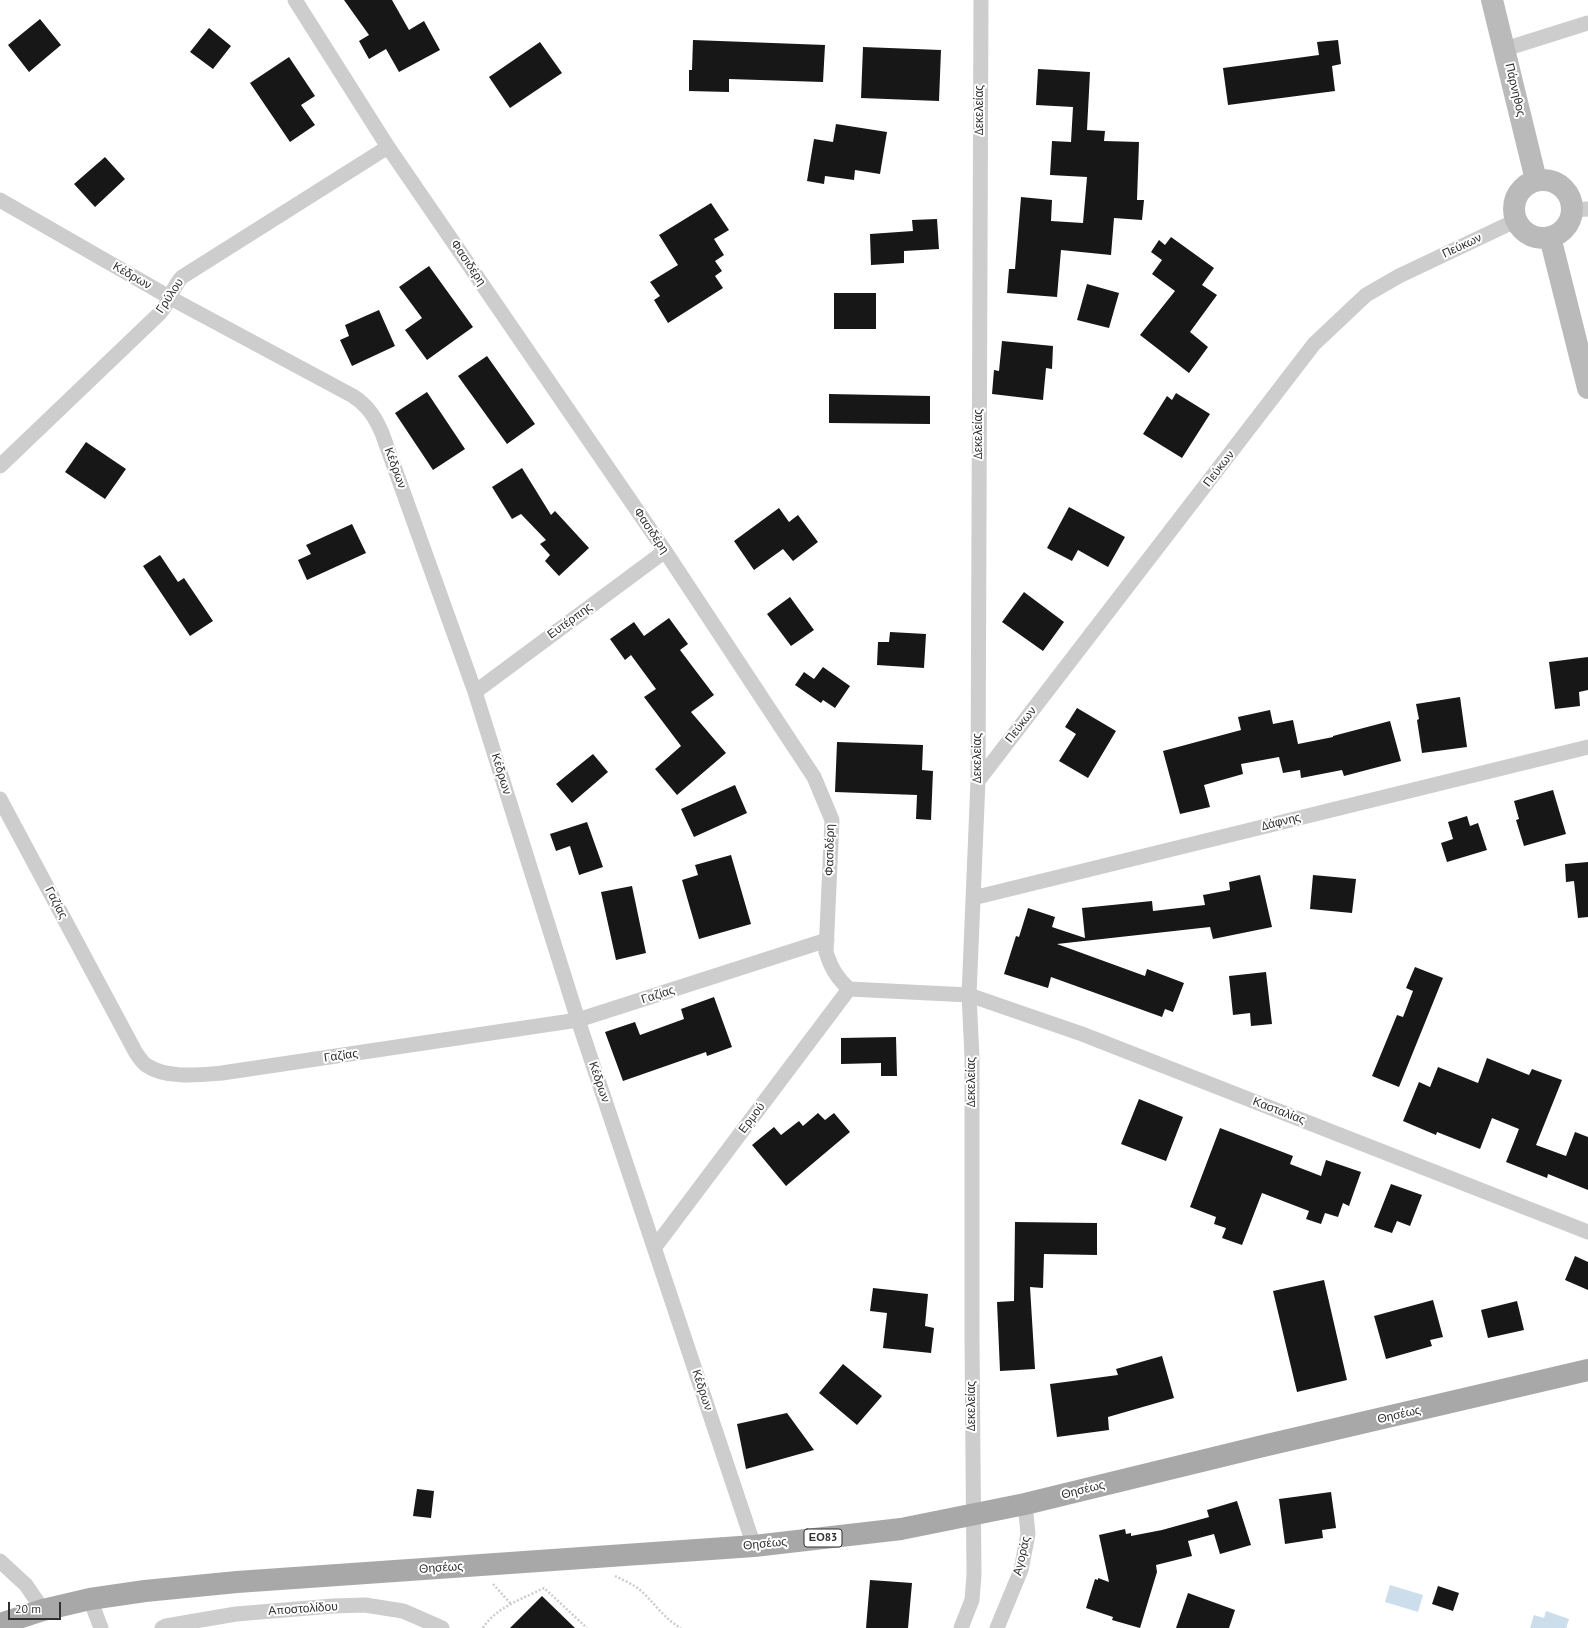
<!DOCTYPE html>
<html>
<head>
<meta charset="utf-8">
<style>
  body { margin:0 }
  #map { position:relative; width:1588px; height:1628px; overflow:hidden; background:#fff; font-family:"PT Sans",sans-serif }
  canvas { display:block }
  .scale { position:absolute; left:8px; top:1602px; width:53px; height:18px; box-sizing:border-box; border:2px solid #303030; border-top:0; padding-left:5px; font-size:12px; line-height:14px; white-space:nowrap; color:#303030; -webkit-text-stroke:3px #fff; paint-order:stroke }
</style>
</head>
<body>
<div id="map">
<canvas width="1588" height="1628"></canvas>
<div class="scale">20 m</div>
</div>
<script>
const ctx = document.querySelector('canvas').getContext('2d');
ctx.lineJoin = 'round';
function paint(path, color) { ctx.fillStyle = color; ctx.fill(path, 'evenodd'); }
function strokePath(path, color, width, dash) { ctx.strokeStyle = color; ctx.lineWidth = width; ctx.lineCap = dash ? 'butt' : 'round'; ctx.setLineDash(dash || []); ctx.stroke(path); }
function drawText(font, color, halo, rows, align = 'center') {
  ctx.font = font + ' "PT Sans",sans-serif'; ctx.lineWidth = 4; ctx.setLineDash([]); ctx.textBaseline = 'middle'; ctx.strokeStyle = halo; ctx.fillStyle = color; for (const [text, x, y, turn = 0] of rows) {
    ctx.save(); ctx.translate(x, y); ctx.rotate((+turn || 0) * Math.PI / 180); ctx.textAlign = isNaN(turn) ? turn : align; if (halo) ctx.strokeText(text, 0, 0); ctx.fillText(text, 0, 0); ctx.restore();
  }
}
paint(new Path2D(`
  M1390,1585L1423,1595L1418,1612L1385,1602Z
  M1546,1611L1569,1619L1566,1628H1530L1534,1615L1544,1618Z`), '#ccdeeb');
paint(new Path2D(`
  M344,0H392L409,30L424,21L440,50L399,72L386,49L369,59L359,41L369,35Z
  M40,19L61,45L29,72L8,45Z
  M209,28L231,46L213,69L190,52Z
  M693,40L825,45L823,82L729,79V92L689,91V70H692Z
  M1338,40L1341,64L1332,66L1335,91L1228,105L1223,68L1319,55L1317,42Z
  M540,42L562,73L510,108L489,77Z
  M863,47L941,50L939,101L861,98Z
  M289,57L315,96L301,105L315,125L290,142L250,83Z
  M1038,69L1090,72L1087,130L1105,131L1104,141L1139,142L1137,200H1144L1142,220L1114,218L1111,255L1061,250L1057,297L1007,293L1009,269H1015L1021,197L1052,200L1051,221L1083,223L1087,177L1050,175L1052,141L1071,142L1073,107L1036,105Z
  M836,124L887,132L880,174L855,170L854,180L825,176L824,184L807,181L814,139L833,142Z
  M105,157L125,179L95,207L74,184Z
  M711,203L729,230L714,239L724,255L715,261L722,271L715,276L723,288L668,323L654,300L660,296L650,282L678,265L659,235Z
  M937,219L939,249L904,251V263L871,265L870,234L913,231L912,220Z
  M1171,237L1214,268L1202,285L1217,295L1190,332L1208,347L1189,373L1140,335L1175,291L1152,274L1162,260L1151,252L1159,240L1165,245Z
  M429,266L473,327L427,360L405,330L422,318L399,287Z
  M1087,284L1119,293L1109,328L1077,320Z
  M834,293H876V329H834Z
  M379,310L395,346L352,366L340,340L349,336L345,325Z
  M1002,341L1053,346L1052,369L1046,368L1043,400L992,394L994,370L999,371Z
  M487,356L535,424L507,444L458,376Z
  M427,392L465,449L433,470L395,413Z
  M1176,393L1210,414L1182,458L1143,434L1167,396L1172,400Z
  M829,394L930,396V424L829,423Z
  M86,442L126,469L105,499L65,472Z
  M522,468L551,515L555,511L589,548L559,576L545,561L550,555L540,544L546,540L521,514L512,519L492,487Z
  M1069,507L1125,537L1108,567L1078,550L1072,561L1047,548Z
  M779,508L789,522L798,515L818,542L793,561L783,549L754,570L734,541Z
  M352,524L366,553L307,580L298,560L311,554L306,545Z
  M160,555L178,582L184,578L213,621L190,636L143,566Z
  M1024,592L1064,622L1043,651L1002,622Z
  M790,597L814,630L791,646L767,614Z
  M669,618L688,644L680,650L714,695L691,712L726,753L677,795L655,769L681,746L644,697L656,689L631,655L625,660L610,639L634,622L644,636Z
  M890,632L926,634L924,668L877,665L878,642H889Z
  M1588,657V690L1579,692L1580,706L1555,709L1549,662Z
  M823,667L850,686L835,708L823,700L821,703L795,685L804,672L814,679Z
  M1460,697L1467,747L1422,753L1417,720L1419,719L1416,704Z
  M1077,708L1116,731L1088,778L1059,761L1076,734L1065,727Z
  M1270,710L1273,724L1293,720L1298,744L1333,737V736L1390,721L1401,761L1344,776L1342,770L1301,778L1300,770L1283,773L1279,757L1241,764L1243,774L1204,785L1210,807L1180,814L1163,751L1241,730L1238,717Z
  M837,742L923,745L922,770L933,771L931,820L916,819L917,795L835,792Z
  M593,754L608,772L572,803L556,784Z
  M735,785L747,813L694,837L681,809Z
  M1553,790L1566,834L1524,846L1516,820L1519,819L1514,801Z
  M1467,816L1470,826L1478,823L1487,850L1447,862L1441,843L1453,839L1448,822Z
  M587,822L603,867L579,875L570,846L556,851L550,834Z
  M731,855L751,924L699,939L682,880L698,875L695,865Z
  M1588,862V917L1578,918L1574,881L1566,882L1565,864Z
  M1260,875L1272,927L1213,939L1210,927L1057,944L1145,976L1147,969L1184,983L1173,1012L1165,1009L1162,1017L1051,977L1048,988L1004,974L1016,936L1019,937L1028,908L1055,917L1052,927L1085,938L1082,908L1152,901L1153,911L1205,905L1203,895L1230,890L1229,882Z
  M1313,875L1356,879L1352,913L1310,909Z
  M632,886L646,953L616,960L601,892Z
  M1415,967L1443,978L1399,1087L1372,1076L1397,1015L1403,1017L1413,991L1406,988Z
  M1266,972L1272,1024L1251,1026L1250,1013L1233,1015L1229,976Z
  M714,997L732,1047L707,1056L706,1052L623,1081L605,1032L635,1022L640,1035L684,1019L681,1009Z
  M896,1037L897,1076H881V1063L841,1064V1038Z
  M1487,1058L1529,1075L1532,1069L1562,1080L1536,1145L1566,1156L1575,1132L1588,1137V1190L1548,1174L1547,1178L1506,1162L1519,1129L1492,1118L1480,1149L1437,1132L1436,1135L1403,1121L1419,1082L1430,1087L1438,1067L1478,1083Z
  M1139,1099L1183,1117L1166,1161L1121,1144Z
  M818,1113L825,1120L834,1113L850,1132L786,1186L752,1145L774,1127L781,1135L799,1121L803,1126Z
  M1220,1128L1293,1156L1290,1164L1321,1176L1326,1160L1361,1172L1349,1206L1343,1203L1338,1217L1325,1213L1321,1224L1306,1219L1309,1211L1262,1193L1242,1245L1222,1238L1226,1228L1214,1224L1216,1217L1190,1207Z
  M1391,1184L1422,1195L1410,1226L1397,1221L1392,1233L1374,1227Z
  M1015,1222L1097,1223V1255L1044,1254L1043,1288L1030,1287L1035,1369L1000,1371L997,1302L1014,1301Z
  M1575,1256L1588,1262V1290L1565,1280Z
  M1324,1280L1347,1380L1297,1392L1273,1291Z
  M873,1288L928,1294L925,1326L934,1328L931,1353L883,1348L887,1313L870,1311Z
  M1433,1300L1443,1337L1430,1340L1432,1346L1386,1359L1374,1316Z
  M1517,1301L1524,1330L1488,1338L1481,1310Z
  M1162,1356L1174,1398L1108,1417L1109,1430L1057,1437L1050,1384L1118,1375L1116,1369Z
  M843,1364L882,1396L857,1425L819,1393Z
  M787,1413L814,1450L746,1469L737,1424Z
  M417,1489L434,1491L431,1518L413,1516Z
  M1331,1492L1336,1528L1322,1530L1323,1538L1285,1544L1279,1499Z
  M1237,1501L1251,1545L1220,1554L1214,1534L1188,1541L1192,1556L1156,1565L1157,1572L1140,1628L1112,1620L1113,1617L1086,1608L1095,1579L1098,1580V1578L1109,1582L1099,1535L1125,1529L1126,1534L1131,1533V1536L1162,1530L1209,1517L1207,1510Z
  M870,1580L912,1583L908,1628H866Z
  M1438,1586L1459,1593L1453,1611L1432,1604Z
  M1188,1593L1235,1610L1229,1628H1176Z
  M542,1596L575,1628H510Z`), '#171717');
strokePath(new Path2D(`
  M615,1576C623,1580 633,1584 640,1590C654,1602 664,1619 681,1628
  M493,1584L511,1604
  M483,1628C495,1608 524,1598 544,1588L587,1628`), '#cdcdcd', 2.5, [2, 2]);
strokePath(new Path2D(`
  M295,0L388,147L665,551L814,777L832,820L826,952C831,968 837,978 849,989L969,995L1082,1034L1588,1232
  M1505,49L1588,23
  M0,200L176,301L353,396C368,406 375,417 382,433L475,692L578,1020L754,1546
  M1573,210L1588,209
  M0,466L160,313C170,302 172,287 182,277L388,147
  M475,692L665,551
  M978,781L1314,344L1366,295L1399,276L1515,221
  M0,799L136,1053C139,1057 142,1062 146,1065C166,1079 199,1075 222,1073L578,1020L827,940
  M973,898L1588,747
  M655,1247L849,989
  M0,1561L26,1585L43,1610
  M90,1599L101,1628
  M162,1628L166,1626L236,1614L333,1606L365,1605L403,1611L442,1628
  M961,1628L972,1600L974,1575L972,1339V1057L969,995L978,781L981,0
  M997,1628L1021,1570L1028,1534L1025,1504`), '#cdcdcd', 15);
strokePath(new Path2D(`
  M1492,0L1536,180
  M1514 209a29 29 0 1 1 58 0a29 29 0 1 1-58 0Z
  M1550,237L1588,388`), '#bababa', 22);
strokePath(new Path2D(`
  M0,1624L43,1610L90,1599L145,1591L237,1582L754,1546L901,1529L1025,1504L1263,1446L1588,1370`), '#a8a8a8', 22);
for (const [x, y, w] of [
  [823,1538,38]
]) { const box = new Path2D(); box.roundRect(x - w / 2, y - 9, w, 18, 3); ctx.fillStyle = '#fff'; ctx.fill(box); strokePath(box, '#303030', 1); }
drawText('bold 11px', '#303030', null, [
  ["ΕΟ83",823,1538]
]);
drawText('12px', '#303030', '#fff', [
  ["Πάρνηθος",1515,90,77],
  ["Δεκελείας",980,110,-90],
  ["Πεύκων",1462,246,-25],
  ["Φασιδέρη",468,263,56],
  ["Κέδρων",132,276,30],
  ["Γρύλου",170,296,-56],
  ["Δεκελείας",979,434,-90],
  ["Κέδρων",395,468,70],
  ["Πεύκων",1219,469,-52],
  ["Φασιδέρη",651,531,56],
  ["Ευτέρπης",570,621,-36],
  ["Πεύκων",1021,725,-52],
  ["Δεκελείας",978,758,-90],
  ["Κέδρων",501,774,73],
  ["Δάφνης",1281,822,-14],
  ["Φασιδέρη",830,850,-89],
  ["Γαζίας",56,903,62],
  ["Γαζίας",658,995,-18],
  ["Γαζίας",341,1056,-8],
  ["Κέδρων",599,1082,71],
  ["Δεκελείας",972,1082,-90],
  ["Κασταλίας",1279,1111,21],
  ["Ερμού",752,1118,-53],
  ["Κέδρων",702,1390,72],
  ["Δεκελείας",972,1406,-90],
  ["Θησέως",1399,1415,-13],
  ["Θησέως",1083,1490,-14],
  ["Θησέως",765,1544,-6],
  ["Αγοράς",1022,1556,-77],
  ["Θησέως",441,1568,-4],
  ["Αποστολίδου",303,1609,-4]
]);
</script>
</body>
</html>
